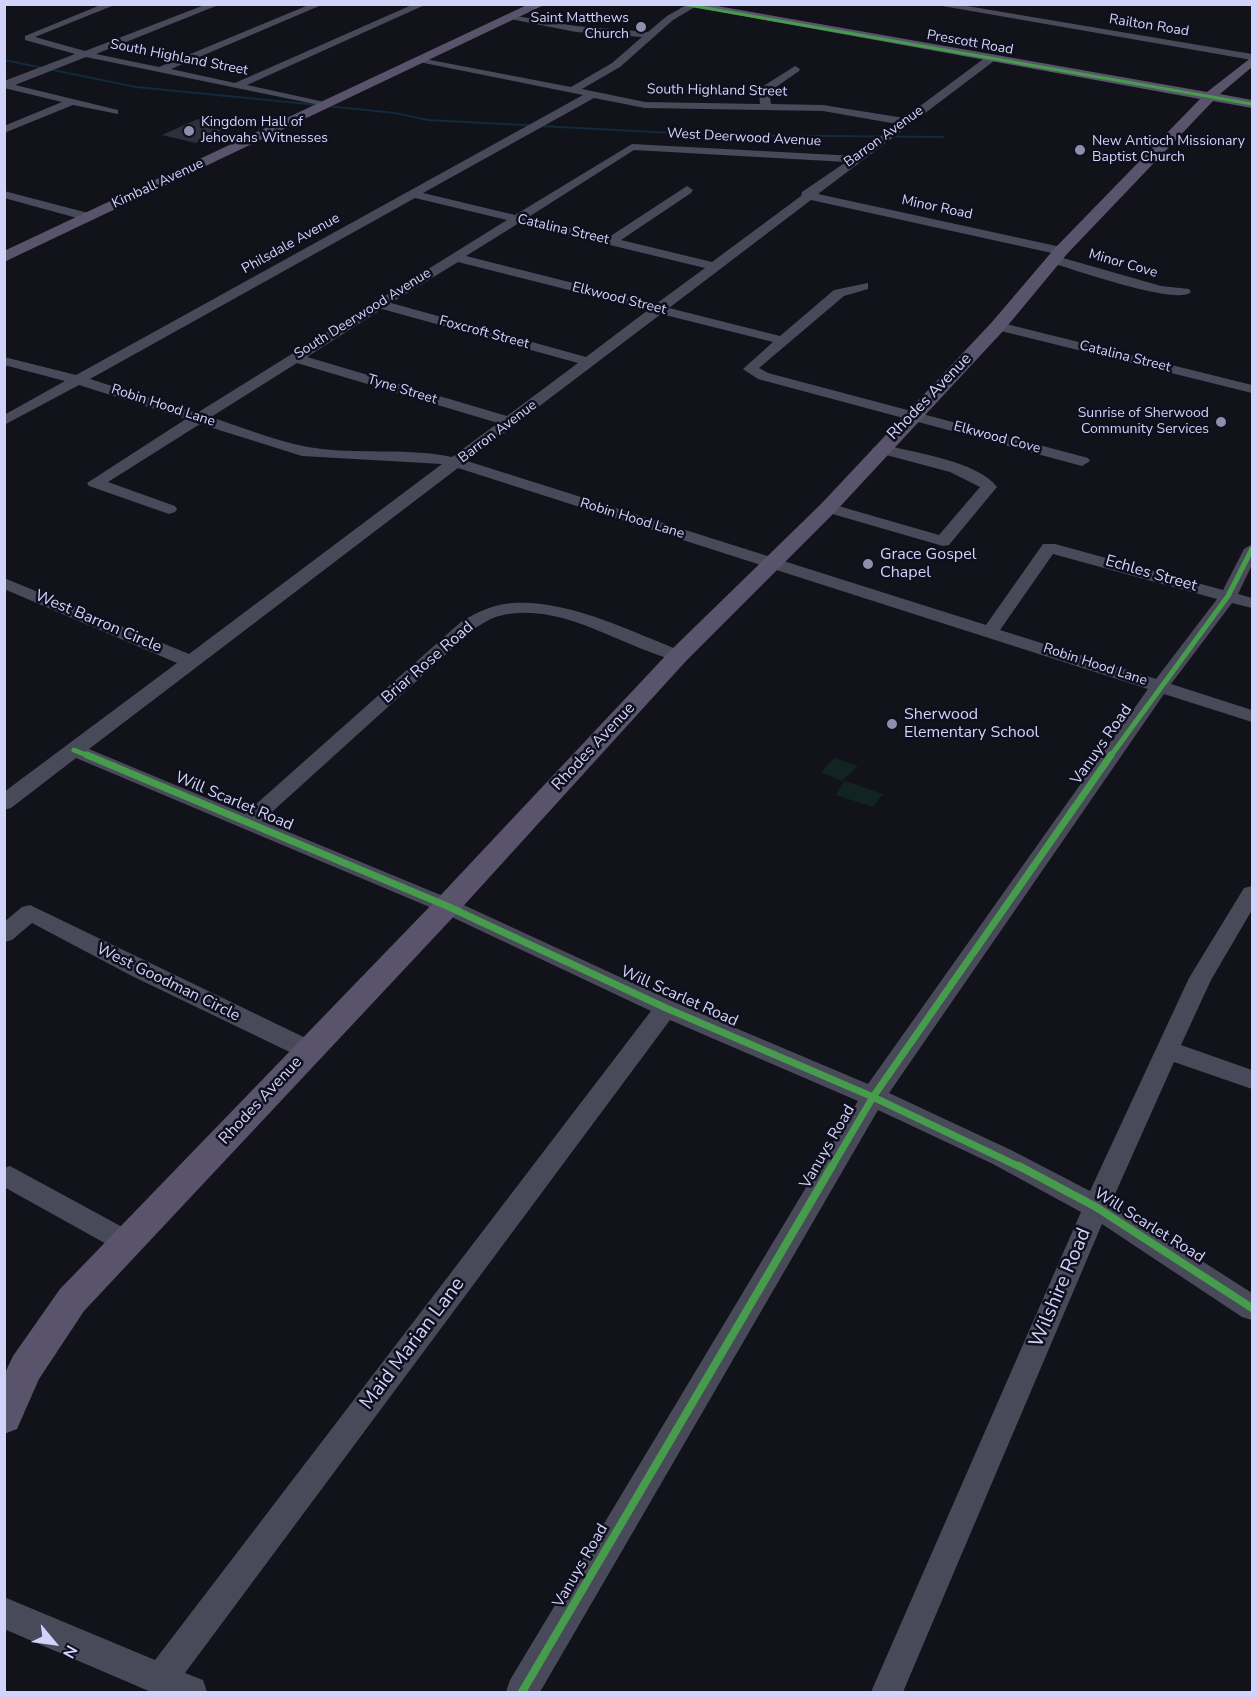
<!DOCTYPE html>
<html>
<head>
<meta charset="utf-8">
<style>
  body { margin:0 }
  #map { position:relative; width:1257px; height:1697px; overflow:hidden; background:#12121a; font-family:"Nunito Sans",sans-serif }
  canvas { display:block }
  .frame { position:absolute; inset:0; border:6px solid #d1d3fa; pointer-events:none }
  .north { position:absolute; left:24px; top:1613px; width:60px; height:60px; -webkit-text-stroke:4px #0f0f1e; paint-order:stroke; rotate:119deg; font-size:16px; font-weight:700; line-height:24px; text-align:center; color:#d1d3fa }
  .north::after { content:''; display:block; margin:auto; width:21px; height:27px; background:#d1d3fa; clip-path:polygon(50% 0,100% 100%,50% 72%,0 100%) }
</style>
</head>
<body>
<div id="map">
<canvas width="1257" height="1697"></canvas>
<div class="frame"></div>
<div class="north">N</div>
</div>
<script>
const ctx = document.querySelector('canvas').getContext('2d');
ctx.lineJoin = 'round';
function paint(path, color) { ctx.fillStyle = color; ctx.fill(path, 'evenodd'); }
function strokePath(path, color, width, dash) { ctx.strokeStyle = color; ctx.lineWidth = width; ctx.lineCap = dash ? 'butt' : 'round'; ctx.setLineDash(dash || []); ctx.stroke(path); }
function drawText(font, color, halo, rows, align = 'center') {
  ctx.font = font + ' "Nunito Sans",sans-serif'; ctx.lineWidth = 5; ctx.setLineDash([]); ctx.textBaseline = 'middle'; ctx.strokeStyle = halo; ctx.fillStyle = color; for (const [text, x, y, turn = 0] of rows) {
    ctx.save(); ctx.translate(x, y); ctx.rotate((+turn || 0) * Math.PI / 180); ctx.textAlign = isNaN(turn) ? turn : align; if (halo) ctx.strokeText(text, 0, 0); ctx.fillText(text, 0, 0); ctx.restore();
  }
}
paint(new Path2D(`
  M834,758L858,766L842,781L821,772Z
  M845,781L883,794L873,807L836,795Z`), '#122422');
strokePath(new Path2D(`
  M4,60L136,87L318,105
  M327,106L395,113L428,120L710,135L943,137`), '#122a3c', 2);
paint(new Path2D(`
  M198,119L220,124L212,128L222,130L196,143L162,135Z`), '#30303d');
paint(new Path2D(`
  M103,4H117L35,37L85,51L207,4H221L96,54L159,67L311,4H324L171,69L235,83L414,4H427L247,85L329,103V107L86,57L15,85L118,110V114L73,105L4,133V126L62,102L4,88V81L75,54L25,40V36Z
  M688,4H700L673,20L620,67L582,89L645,102L760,104L759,92L762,87L795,66L800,69L799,71L769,92L771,104L823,105L904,118L986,57H994V61L818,194L1061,247L1067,251L1061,255L811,200L669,308L780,336L834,290L868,283V289L844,296L759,368L768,373L1088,458L1090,461L1082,466L758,379L743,369L773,342L661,314L467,461L986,625L1043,544H1055L1223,590L1244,549L1252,544V565L1238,594L1252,598V608L1232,603L1171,684L1252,710V722L1164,694L889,1093L1011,1150L1090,1191L1189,978L1244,888L1252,886V910L1211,980L1181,1045L1252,1070V1089L1174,1062L1111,1203L1252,1293V1320L1242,1317L1102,1224L903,1692H871L1081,1212L993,1164L878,1110L540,1692H506L510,1680L858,1101L670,1020L185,1673L203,1680L207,1692H151L4,1629V1597L155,1660L651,1011L439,911L76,758L11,808L4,810V792L177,663L4,589V578L189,654L442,464L302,456L200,424L108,482L175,506L177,509L175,512L169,514L89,486L87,483L186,419L79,385L4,425V415L65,381L4,365V357L76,375L583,95L424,63L420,62V58L571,87L612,63L642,37L576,32L510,19V15L576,26L648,32L667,16ZM594,98L645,108L823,111L897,124L855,156L632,144L515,215L423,193ZM634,150L846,162L802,192L801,196L712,262L621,240L691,193L693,190L687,186L609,237L527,218ZM415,198L507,220L197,413L90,379ZM519,223L705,268L656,304L466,256ZM458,262L648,310L586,357L391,303ZM382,309L578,363L507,416L307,357ZM297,363L498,423L452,457C409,448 366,454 322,449C285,445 247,429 211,417ZM458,468L1148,689L868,1084L674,1002L455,901L262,821L474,629C482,624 490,618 499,616C560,600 621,647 678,661L687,656L684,652C631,632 571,600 513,603C494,604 478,612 462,621L245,814L89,749ZM1053,554L1217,599L1156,679L1000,630Z
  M931,4H955L1252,54V60Z
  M4,191L92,214L94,217L88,221L4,198Z
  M1056,256L1161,286L1189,289L1191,292C1176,306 1074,269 1051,263L1050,260Z
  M998,322L1252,385V393L993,329L991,326Z
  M880,444C911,452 978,461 997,487L949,545L943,546L822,511L820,508L822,505L828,503L939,535L980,487L950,472L875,452L872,449Z
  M30,905L316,1043L320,1050L316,1057L308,1059L300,1057L132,976L32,923L12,940L4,942V922L22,907Z
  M10,1166L137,1235L141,1243L137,1251L128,1254L119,1251L4,1187V1168Z`), '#484a5a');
paint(new Path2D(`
  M529,4H546L4,262V251Z
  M677,4H706L1207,92L1252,57V67L1220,94L1252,100V108L1213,101L1067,254L1004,330L835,512L686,661L457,913L84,1311L39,1379L17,1429L4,1434V1375L13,1356L60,1289L437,899L670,651L821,504L992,322L1055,248L1200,99Z`), '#59546c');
strokePath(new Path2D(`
  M683,4L1252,104`), '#469c4c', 3);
strokePath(new Path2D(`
  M74,750L91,757
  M1110,757L1228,596L1252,549`), '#469c4c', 5);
strokePath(new Path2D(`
  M87,755L447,906L666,1008L873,1097L1022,1168
  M831,1168L873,1097L1111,755`), '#469c4c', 7);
strokePath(new Path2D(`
  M1019,1166L1096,1207L1252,1308
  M522,1692L832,1166`), '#469c4c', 8);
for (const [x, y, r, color] of [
  [641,27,6,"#8e8fac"],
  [189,131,6,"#8e8fac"],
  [1080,150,6,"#8e8fac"],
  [1221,422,6,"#8e8fac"],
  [868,564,6,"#8e8fac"],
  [892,724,6,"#8e8fac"]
]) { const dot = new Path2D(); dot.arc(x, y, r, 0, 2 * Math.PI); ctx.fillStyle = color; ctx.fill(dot); strokePath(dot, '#0f0f1e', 2); }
drawText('14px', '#d1d3fa', '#0f0f1e', [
  ["Saint Matthews",629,19],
  ["Church",629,35],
  ["Kingdom Hall of",201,123,"left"],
  ["Jehovahs Witnesses",201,139,"left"],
  ["New Antioch Missionary",1092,142,"left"],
  ["Baptist Church",1092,158,"left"],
  ["Sunrise of Sherwood",1209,414],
  ["Community Services",1209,430]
], 'right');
drawText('14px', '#d1d3fa', '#0f0f1e', [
  ["Railton Road",1149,26,9],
  ["Prescott Road",970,43,10],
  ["South Highland Street",179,58,11],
  ["South Highland Street",717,91,1],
  ["Barron Avenue",884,137,-36],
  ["West Deerwood Avenue",744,138,3],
  ["Kimball Avenue",158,184,-25],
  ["Minor Road",937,208,12],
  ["Catalina Street",563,230,13],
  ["Philsdale Avenue",291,244,-29],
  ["Minor Cove",1123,264,16],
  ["Elkwood Street",619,299,14],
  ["South Deerwood Avenue",363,314,-32],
  ["Foxcroft Street",484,333,15],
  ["Catalina Street",1125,357,14],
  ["Tyne Street",402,390,17],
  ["Robin Hood Lane",163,406,18],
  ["Barron Avenue",498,432,-37],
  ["Elkwood Cove",997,438,15],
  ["Robin Hood Lane",632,519,17],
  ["Robin Hood Lane",1095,665,18]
]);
drawText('16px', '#d1d3fa', '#0f0f1e', [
  ["Rhodes Avenue",930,397,-46],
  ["Echles Street",1151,574,16],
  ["West Barron Circle",98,622,23],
  ["Briar Rose Road",428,663,-41],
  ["Vanuys Road",1102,745,-55],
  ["Rhodes Avenue",594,747,-47],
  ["Will Scarlet Road",234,802,23],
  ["West Goodman Circle",168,983,26],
  ["Will Scarlet Road",679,997,24],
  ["Rhodes Avenue",261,1101,-47],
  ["Vanuys Road",828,1147,-60],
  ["Will Scarlet Road",1149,1226,32],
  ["Vanuys Road",581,1566,-60]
]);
drawText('16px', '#d1d3fa', '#0f0f1e', [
  ["Grace Gospel",880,555],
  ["Chapel",880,573],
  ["Sherwood",904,715],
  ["Elementary School",904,733]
], 'left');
drawText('20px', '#d1d3fa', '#0f0f1e', [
  ["Wilshire Road",1061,1288,-67],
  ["Maid Marian Lane",413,1344,-53]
]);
</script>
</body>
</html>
